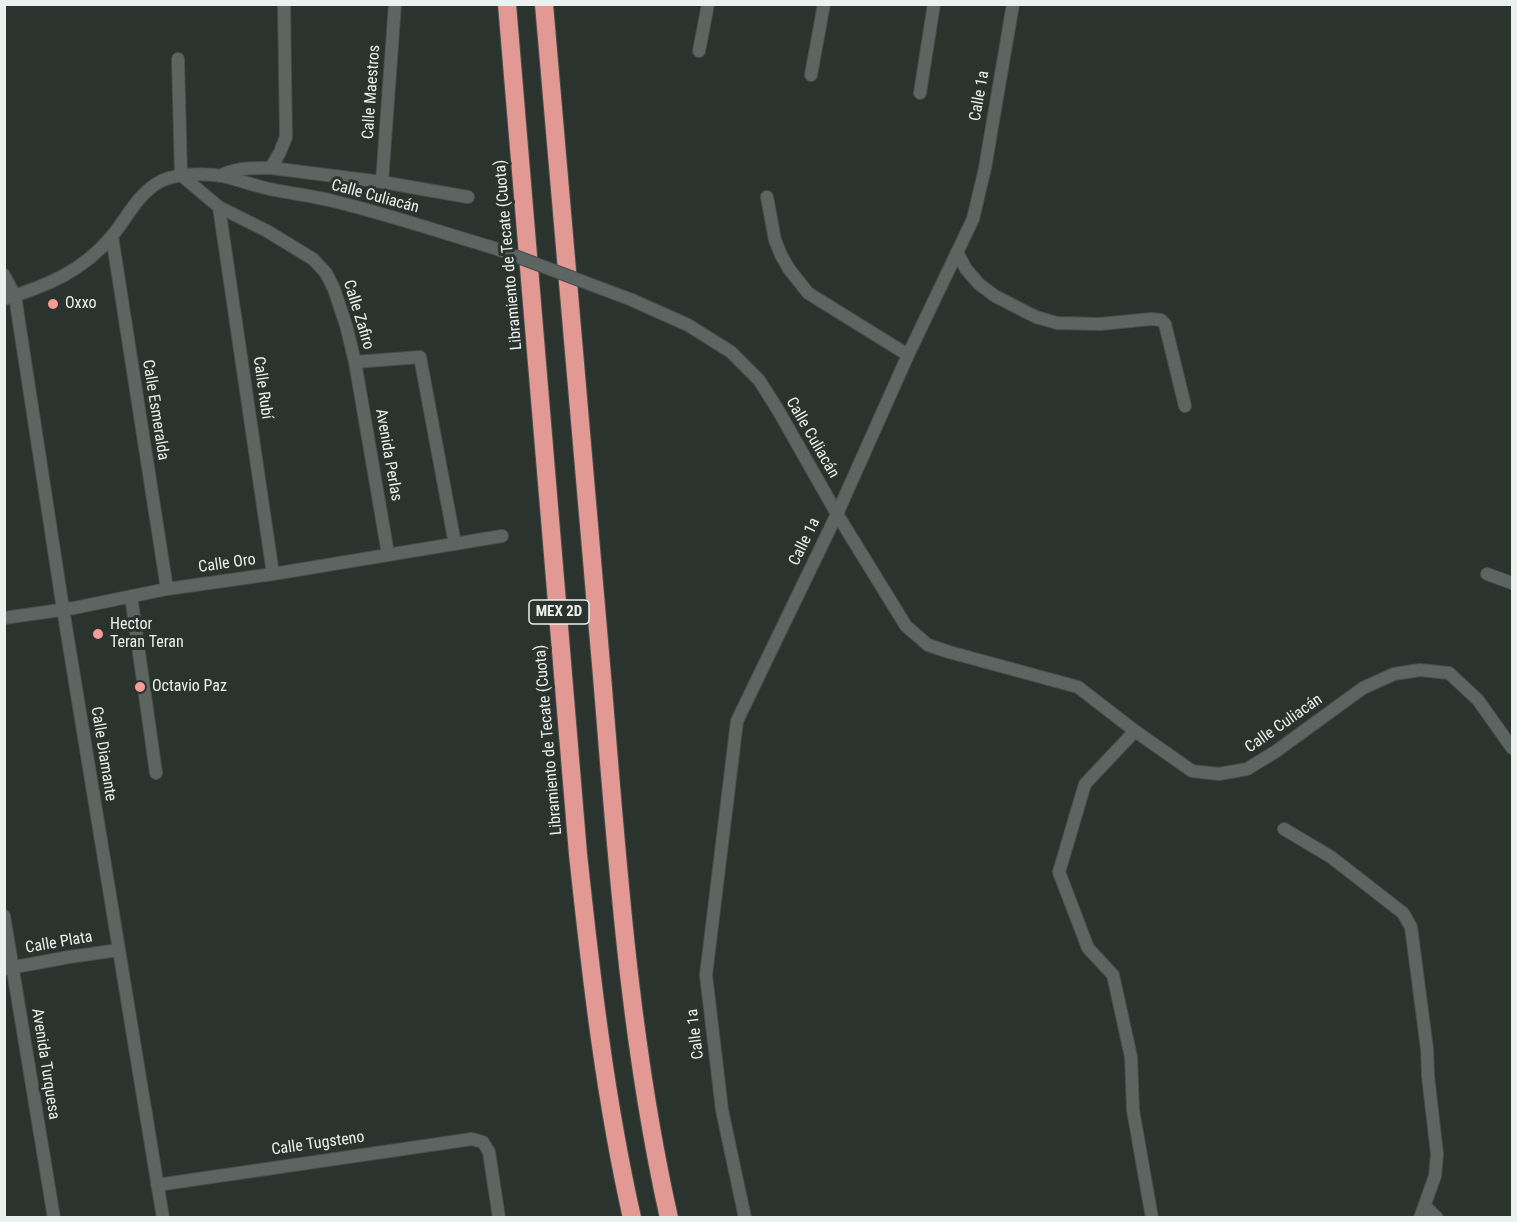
<!DOCTYPE html>
<html>
<head>
<meta charset="utf-8">
<style>
  body { margin:0 }
  #map { position:relative; width:1517px; height:1222px; overflow:hidden; background:#2b332f; font-family:"Roboto Condensed",sans-serif }
  canvas { display:block }
  .frame { position:absolute; inset:0; border:6px solid #ebf1ee; pointer-events:none }
</style>
</head>
<body>
<div id="map">
<canvas width="1517" height="1222"></canvas>
<div class="frame"></div>
</div>
<script>
const ctx = document.querySelector('canvas').getContext('2d');
ctx.lineJoin = 'round';
function strokePath(path, color, width, dash) { ctx.strokeStyle = color; ctx.lineWidth = width; ctx.lineCap = dash ? 'butt' : 'round'; ctx.setLineDash(dash || []); ctx.stroke(path); }
function drawText(font, color, halo, rows, align = 'center') {
  ctx.font = font + ' "Roboto Condensed",sans-serif'; ctx.lineWidth = 6; ctx.setLineDash([]); ctx.textBaseline = 'middle'; ctx.strokeStyle = halo; ctx.fillStyle = color; for (const [text, x, y, turn = 0] of rows) {
    ctx.save(); ctx.translate(x, y); ctx.rotate((+turn || 0) * Math.PI / 180); ctx.textAlign = isNaN(turn) ? turn : align; if (halo) ctx.strokeText(text, 0, 0); ctx.fillText(text, 0, 0); ctx.restore();
  }
}
const minor = new Path2D(`
  M699,51L708,4
  M178,59L181,175
  M811,75L824,4
  M920,93L934,4
  M271,168L382,182L468,197
  M181,175L219,207L267,231L313,259L326,273L334,289L346,325L355,362L388,554
  M220,176C236,167 253,168 271,168L280,152L286,137L284,4
  M382,182L395,4
  M767,197L775,240L781,255L789,269L808,293L908,355
  M219,207L273,574
  M112,236L167,589
  M957,252L966,269L979,284L995,296L1036,317L1057,323L1100,324L1151,319L1161,320L1165,324L1185,406
  M4,275L15,296L63,609L163,1218
  M4,299C47,286 83,271 112,236C127,218 136,197 156,184C171,173 204,173 222,176C240,180 257,187 275,190C294,194 314,196 333,201C387,214 440,232 494,248
  M632,300L688,325L731,352L759,380L778,410L837,514L906,626L928,645L949,652L1078,687L1135,731L1192,771L1219,774L1247,769L1275,752L1363,688L1394,674L1420,670L1449,673L1478,700L1512,748
  M355,362L420,357L455,544
  M1487,574L1512,583
  M131,596L156,773
  M4,618L74,608L167,589L273,574L502,536
  M1135,731L1085,784L1059,872L1088,948L1113,975L1131,1057L1133,1110L1152,1218
  M1284,829L1331,857L1403,913L1411,927L1427,1049L1428,1076L1437,1154L1435,1176L1420,1218
  M4,916L54,1218
  M4,969L69,957L119,950
  M157,1185L472,1139L483,1142L489,1152L499,1218
  M1425,1206L1437,1218
  M745,1218L722,1110L706,975L737,721L837,514L908,355L973,219L985,168L1013,4`);
const motorway = new Path2D(`
  M507,4L578,854C591,976 605,1098 632,1218
  M544,4C563,228 582,452 602,676C617,858 629,1040 669,1218`);
strokePath(minor, '#474e4b', 14);
strokePath(motorway, '#474e4b', 20);
strokePath(minor, '#5c6561', 12);
strokePath(motorway, '#e39993', 18);
const minorBridge = new Path2D(`
  M494,248L632,300`);
strokePath(minorBridge, '#474e4b', 14, []);
strokePath(minorBridge, '#5c6561', 12);
for (const [x, y, r, color] of [
  [53,304,6,"#f59c95"],
  [98,634,6,"#f59c95"],
  [140,687,6,"#f59c95"]
]) { const dot = new Path2D(); dot.arc(x, y, r, 0, 2 * Math.PI); ctx.fillStyle = color; ctx.fill(dot); strokePath(dot, '#2b332f', 2); }
for (const [x, y, w] of [
  [559,612,60]
]) { const box = new Path2D(); box.roundRect(x - w / 2, y - 12, w, 24, 4.5); ctx.fillStyle = '#2b332f'; ctx.fill(box); strokePath(box, '#ebf1ee', 1.5); }
drawText('bold 15px', '#ebf1ee', null, [
  ["MEX 2D",559,612]
]);
drawText('16px', '#ebf1ee', '#2b332f', [
  ["Calle Maestros",372,92,-86],
  ["Calle 1a",980,96,-80],
  ["Calle Culiacán",375,197,15],
  ["Libramiento de Tecate (Cuota)",509,255,-95],
  ["Calle Zafiro",358,315,73],
  ["Calle Rubí",262,388,82],
  ["Calle Esmeralda",155,410,81],
  ["Calle Culiacán",812,438,60],
  ["Avenida Perlas",388,455,80],
  ["Calle 1a",805,542,-64],
  ["Calle Oro",227,564,-8],
  ["Calle Culiacán",1284,724,-35],
  ["Libramiento de Tecate (Cuota)",549,740,-95],
  ["Calle Diamante",103,754,81],
  ["Calle Plata",59,943,-10],
  ["Calle 1a",696,1034,-97],
  ["Avenida Turquesa",45,1064,81],
  ["Calle Tugsteno",318,1144,-8]
]);
drawText('16px', '#ebf1ee', '#2b332f', [
  ["Oxxo",65,304],
  ["Hector",110,625],
  ["Teran Teran",110,643],
  ["Octavio Paz",152,687]
], 'left');
</script>
</body>
</html>
